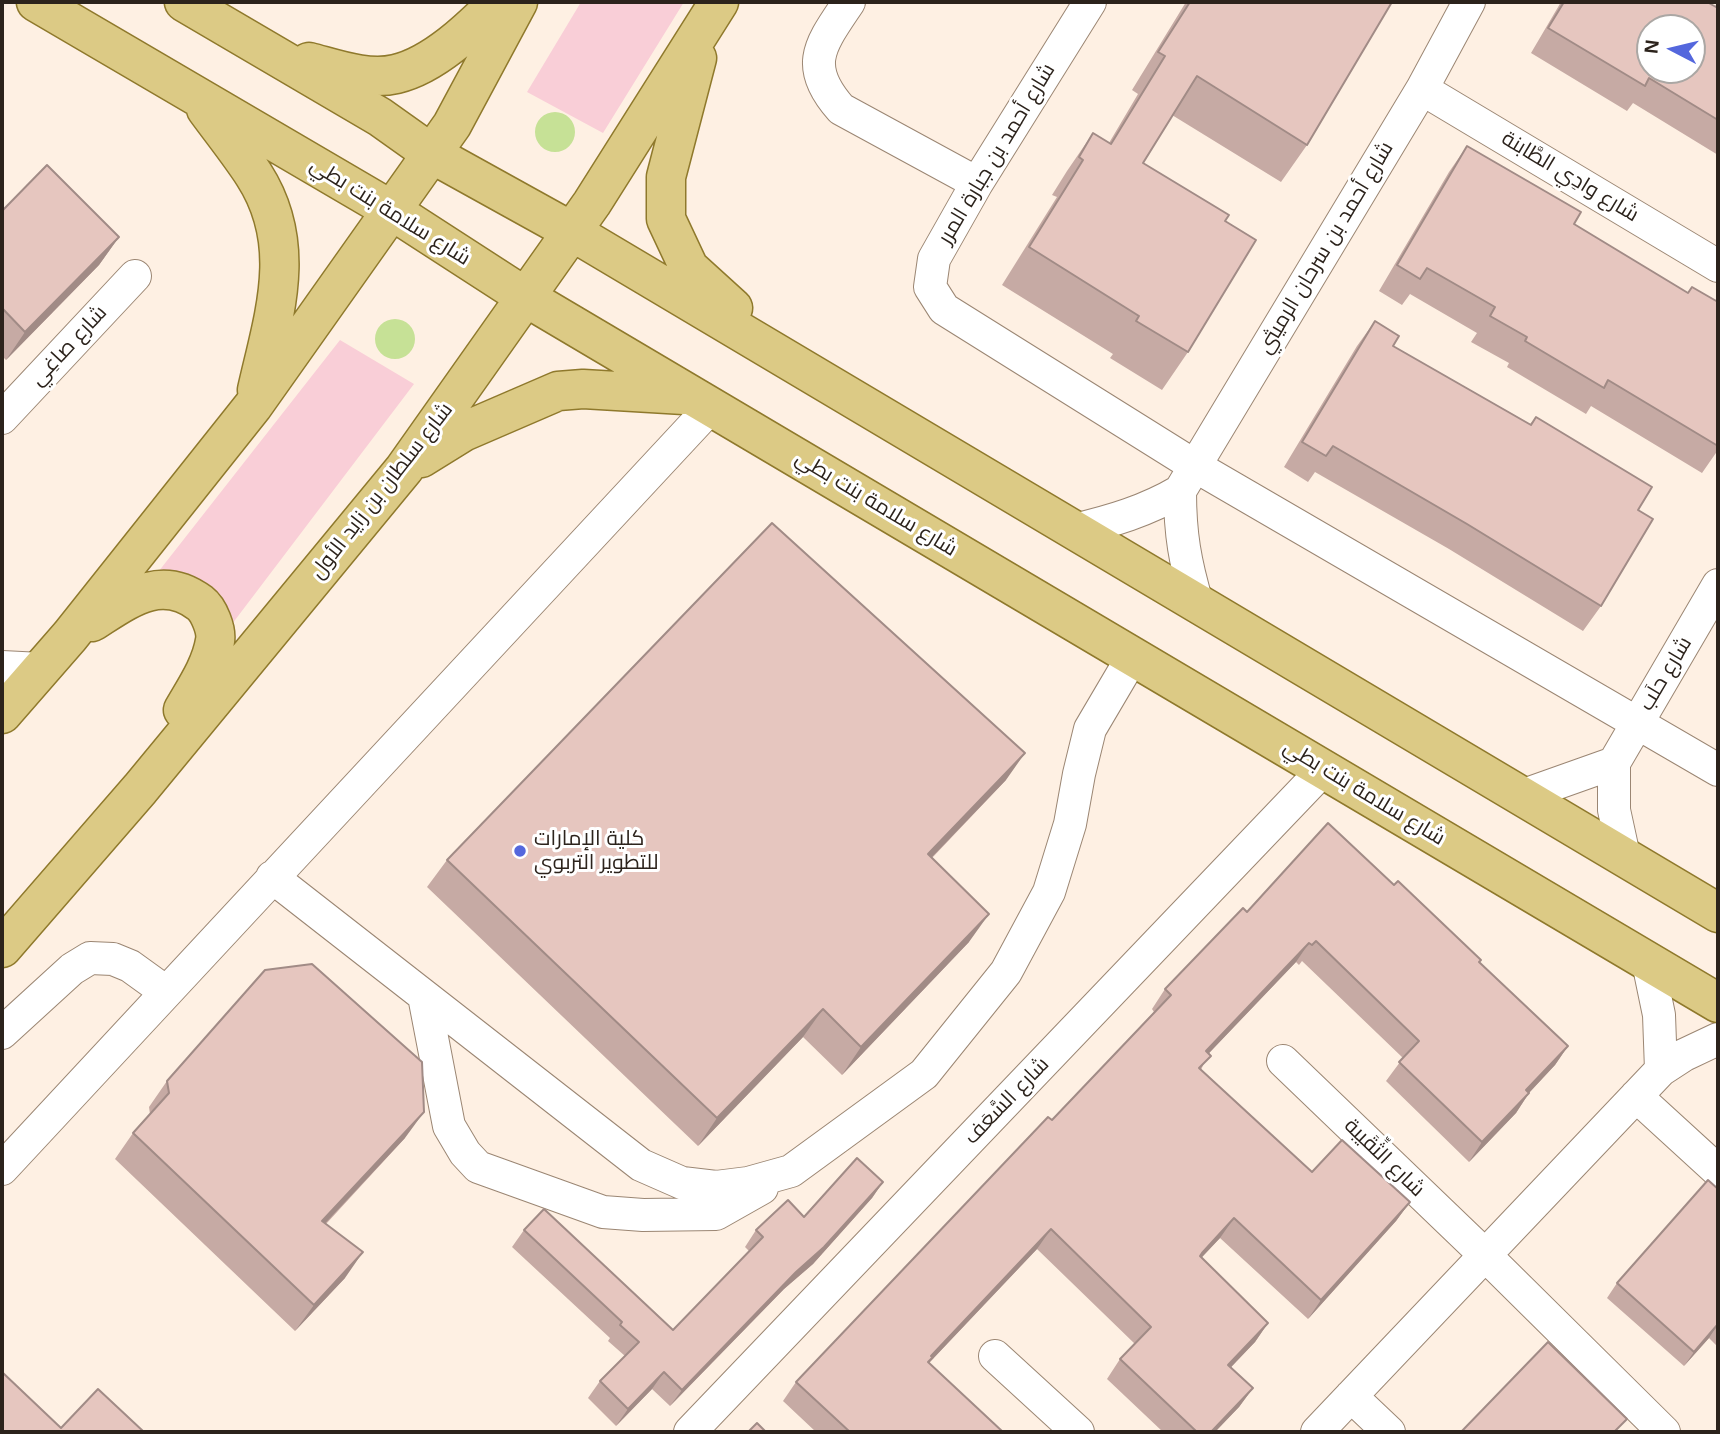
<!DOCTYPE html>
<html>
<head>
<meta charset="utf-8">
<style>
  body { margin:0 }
  #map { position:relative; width:1720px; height:1434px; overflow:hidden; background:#fef0e3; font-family:Arial,sans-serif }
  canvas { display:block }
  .frame { position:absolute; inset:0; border:4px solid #2c231c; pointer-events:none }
  .north { position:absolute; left:1636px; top:14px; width:70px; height:70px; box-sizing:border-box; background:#fff; border:2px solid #aba7a4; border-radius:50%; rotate:277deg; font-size:19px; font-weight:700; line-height:28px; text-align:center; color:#2c231c }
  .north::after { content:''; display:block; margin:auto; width:24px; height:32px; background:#5467dd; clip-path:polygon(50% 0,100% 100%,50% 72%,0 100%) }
</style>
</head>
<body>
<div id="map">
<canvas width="1720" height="1434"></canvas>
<div class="frame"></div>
<div class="north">N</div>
</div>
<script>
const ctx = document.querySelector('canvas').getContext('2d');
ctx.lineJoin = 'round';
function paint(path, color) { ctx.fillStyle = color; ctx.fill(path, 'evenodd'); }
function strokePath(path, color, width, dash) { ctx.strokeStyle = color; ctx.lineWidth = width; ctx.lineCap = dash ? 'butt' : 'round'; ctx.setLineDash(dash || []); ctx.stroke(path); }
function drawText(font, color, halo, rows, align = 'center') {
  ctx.font = font + ' Arial,Cairo,sans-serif'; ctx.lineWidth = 6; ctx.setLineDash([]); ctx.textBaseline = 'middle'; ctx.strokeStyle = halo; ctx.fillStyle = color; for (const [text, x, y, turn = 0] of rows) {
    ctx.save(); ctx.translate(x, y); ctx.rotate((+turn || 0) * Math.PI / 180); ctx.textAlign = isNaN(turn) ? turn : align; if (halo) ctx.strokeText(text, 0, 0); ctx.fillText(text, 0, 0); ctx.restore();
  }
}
paint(new Path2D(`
  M581,2H684L603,133L527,92Z
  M340,340L414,384L229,628L215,597L190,576H155Z`), '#f9ced7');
paint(new Path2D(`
  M535 132a20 20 0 1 1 40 0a20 20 0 1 1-40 0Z
  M375 339a20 20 0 1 1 40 0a20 20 0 1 1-40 0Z`), '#c6e196');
const minor = new Path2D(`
  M849,2C821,44 802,65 841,109L977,183
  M1090,2L977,183L934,259L930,287L944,309L1195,466L1718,770
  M1422,89L1718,266
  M2,418L135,276
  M1180,491C1180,534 1185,562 1197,603
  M1074,530C1112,521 1146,511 1180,491L1422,89L1469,2
  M2,667L41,669
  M1521,796L1614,763
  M1624,856L1614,810V763L1718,585
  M272,877L641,1165L682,1183L716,1187L748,1183L791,1171L924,1074L1006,972L1049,892L1070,824L1079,774L1090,729L1133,656
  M1648,962L1659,1015L1661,1070
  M424,996L449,1126L465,1153L478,1167L603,1212L643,1215L716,1214L762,1188
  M2,1033L72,969L90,958L113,959L130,966L166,992
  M1283,1061L1485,1255L1664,1432
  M1636,1096L1718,1171
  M2,1169L711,407
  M995,1356L1078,1432
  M1351,1396L1389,1432
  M690,1432L1323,770
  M1317,1432L1661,1070L1684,1055L1718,1039`);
const major = new Path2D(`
  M36,2L391,210L527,298L1718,1003
  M184,2L380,117L432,154L571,231L1718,913
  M697,58L666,177V219L689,268L733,308
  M309,62C336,69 368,81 396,74C434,65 471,29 498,2
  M206,109C222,131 239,152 254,175C299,245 274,315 257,390
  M421,458L463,432L558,391L583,389L684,395
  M92,622C127,600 160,573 200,603C209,610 217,630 215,641C211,666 195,689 183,710
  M2,714L70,636L253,406L452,125L518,2
  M2,948L140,789L404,469L592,203L719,2`);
strokePath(minor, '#9b8673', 34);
strokePath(major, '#8f792c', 41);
strokePath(minor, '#fff', 32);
strokePath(major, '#dcca85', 38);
paint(new Path2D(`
  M1186,2H1392L1307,145L1281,182L1172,115L1143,163L1225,221L1188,352L1162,390L1110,358L1113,354L1002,285L1057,197L1052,195L1067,171L1093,133L1109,143L1138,94L1132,90Z
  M1561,2H1707L1715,7L1718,3V155L1633,103L1627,111L1531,53Z
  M1467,146L1574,224L1688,293L1718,302V450L1702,473L1591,406L1586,414L1507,367L1509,363L1471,342L1477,333L1410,294L1402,305L1379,291L1449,172Z
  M2,211L119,237L99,265L6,360L2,356Z
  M1375,321L1393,346L1530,424L1536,417L1638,510L1601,606L1583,631L1449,549L1315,472L1308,482L1284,467L1357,346Z
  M1006,780L932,858L969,942L842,1075L803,1037L698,1146L427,887L447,860Z
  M1394,885L1479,962L1568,1046L1555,1065L1529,1093L1516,1113L1469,1162L1386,1081L1403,1058L1302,961L1299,965L1296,962L1208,1054L1201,1070L1312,1172L1410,1202L1396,1221L1308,1319L1220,1238L1201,1258L1268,1323L1255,1342L1231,1367L1253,1388L1239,1407L1215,1432H1163L1107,1379L1120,1359L1135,1344L1037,1249L929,1363L1003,1432H816L783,1401L796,1382L1052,1120L1154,1012L1152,1009L1165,989L1247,912Z
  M167,1081L405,1138L326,1224L345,1278L295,1331L115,1159L133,1133L150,1114L149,1107Z
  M883,1182L872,1198L813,1264L784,1289L670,1406L652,1389L616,1426L588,1398L600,1381L625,1356L608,1341L610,1338L512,1247L524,1230L673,1330L749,1251L745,1247L756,1230L804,1217Z
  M1718,1189V1347L1709,1338L1684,1366L1607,1298L1617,1283Z`), '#c6aaa4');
paint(new Path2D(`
  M119,237L99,265L6,360L25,332Z
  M1025,753L1006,780L908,882L928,854Z
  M989,914L969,942L842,1075L861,1047Z
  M1309,943L1296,962L1192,1071L1206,1051Z
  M823,1009L803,1037L698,1146L717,1118Z
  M1568,1046L1555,1065L1513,1110L1526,1090Z
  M1529,1093L1516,1113L1469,1162L1482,1142Z
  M424,1112L405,1138L303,1247L322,1221Z
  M883,1182L872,1198L813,1264L784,1289L670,1406L682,1390Z
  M1410,1202L1396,1221L1308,1319L1321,1300Z
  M1234,1218L1220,1238L1188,1272L1202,1253Z
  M1051,1229L1037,1249L928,1364L931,1356Z
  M363,1252L345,1278L295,1331L314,1305Z
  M1268,1323L1255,1342L1215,1384L1228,1365Z
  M1718,1324L1709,1338L1684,1366L1694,1352Z
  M664,1372L652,1389L616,1426L628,1409Z
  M1253,1388L1239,1407L1215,1432H1211Z`), '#a18b86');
const building = new Path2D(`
  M1190,2H1392L1307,145L1197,76L1143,163L1229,215L1225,221L1256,240L1188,352L1136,321L1139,316L1029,247L1083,160L1079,157L1093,133L1111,144L1165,56L1158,52Z
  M1564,2H1707L1716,7L1718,3V120L1649,78L1645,86L1548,28ZM1650,28H1692V70H1650Z
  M1467,146L1581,212L1574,224L1688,293L1692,287L1718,302V446L1608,380L1604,388L1525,341L1527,337L1490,316L1495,307L1427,268L1420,279L1397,265Z
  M47,165L119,237L25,332L2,308V211Z
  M1375,321L1399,336L1393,346L1531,425L1536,417L1652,487L1638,510L1653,519L1601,606L1467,524L1333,446L1326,456L1302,442Z
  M772,523L1025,753L928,854L989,914L861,1047L823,1009L717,1118L447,860Z
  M1328,823L1394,885L1398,881L1481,960L1479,962L1568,1046L1526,1090L1529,1093L1482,1142L1399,1062L1419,1041L1316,941L1312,945L1309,943L1206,1051L1211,1056L1199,1068L1312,1172L1342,1140L1410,1202L1321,1300L1234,1218L1202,1253L1200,1256L1268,1323L1228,1365L1253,1388L1211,1432H1197L1120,1359L1151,1327L1051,1229L931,1356L933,1357L928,1362L1003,1432H850L796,1382L1048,1117L1052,1120L1171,995L1165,989L1243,908L1247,912Z
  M312,964L422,1062L424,1112L322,1221L363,1252L314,1305L133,1133L169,1093L167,1081L265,970Z
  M857,1158L883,1182L824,1247L796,1272L682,1390L664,1372L628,1409L600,1381L639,1342L620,1325L622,1322L524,1230L544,1209L673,1330L763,1237L756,1230L788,1200L804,1217Z
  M1708,1180L1718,1189V1324L1694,1352L1617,1283Z
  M1548,1342L1627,1419L1614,1432H1461Z
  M2,1372L61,1428L98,1389L144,1432H2Z
  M757,1423L766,1432H748Z`);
paint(building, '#e6c6bf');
strokePath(building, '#a18b86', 2);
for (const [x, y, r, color] of [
  [520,851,7,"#5467dd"]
]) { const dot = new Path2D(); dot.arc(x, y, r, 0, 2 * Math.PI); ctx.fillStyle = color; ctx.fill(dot); strokePath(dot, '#fff', 2.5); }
drawText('21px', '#2c231c', '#fff', [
  ["شارع أحمد بن جبارة المرر",997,154,-59],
  ["شارع وادِي الطَّابنة",1570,177,31],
  ["شارع سلامة بنت بطي",390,212,32],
  ["شارع أحمد بن سرحان الرميثي",1326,248,-59],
  ["شارع صاغِي",69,346,-47],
  ["شارع سلطان بن زايد الأول",382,491,-52],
  ["شارع سلامة بنت بطي",876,504,31],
  ["شارع حلَب",1666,674,-59],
  ["شارع سلامة بنت بطي",1364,793,31],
  ["شارع السَّعَف",1007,1101,-46],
  ["شارع الثِّقَيبة",1384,1158,44]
]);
drawText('21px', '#2c231c', '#fff', [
  ["كلية الإمارات",534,839],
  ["للتطوير التربوي",534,863]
], 'left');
</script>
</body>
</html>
